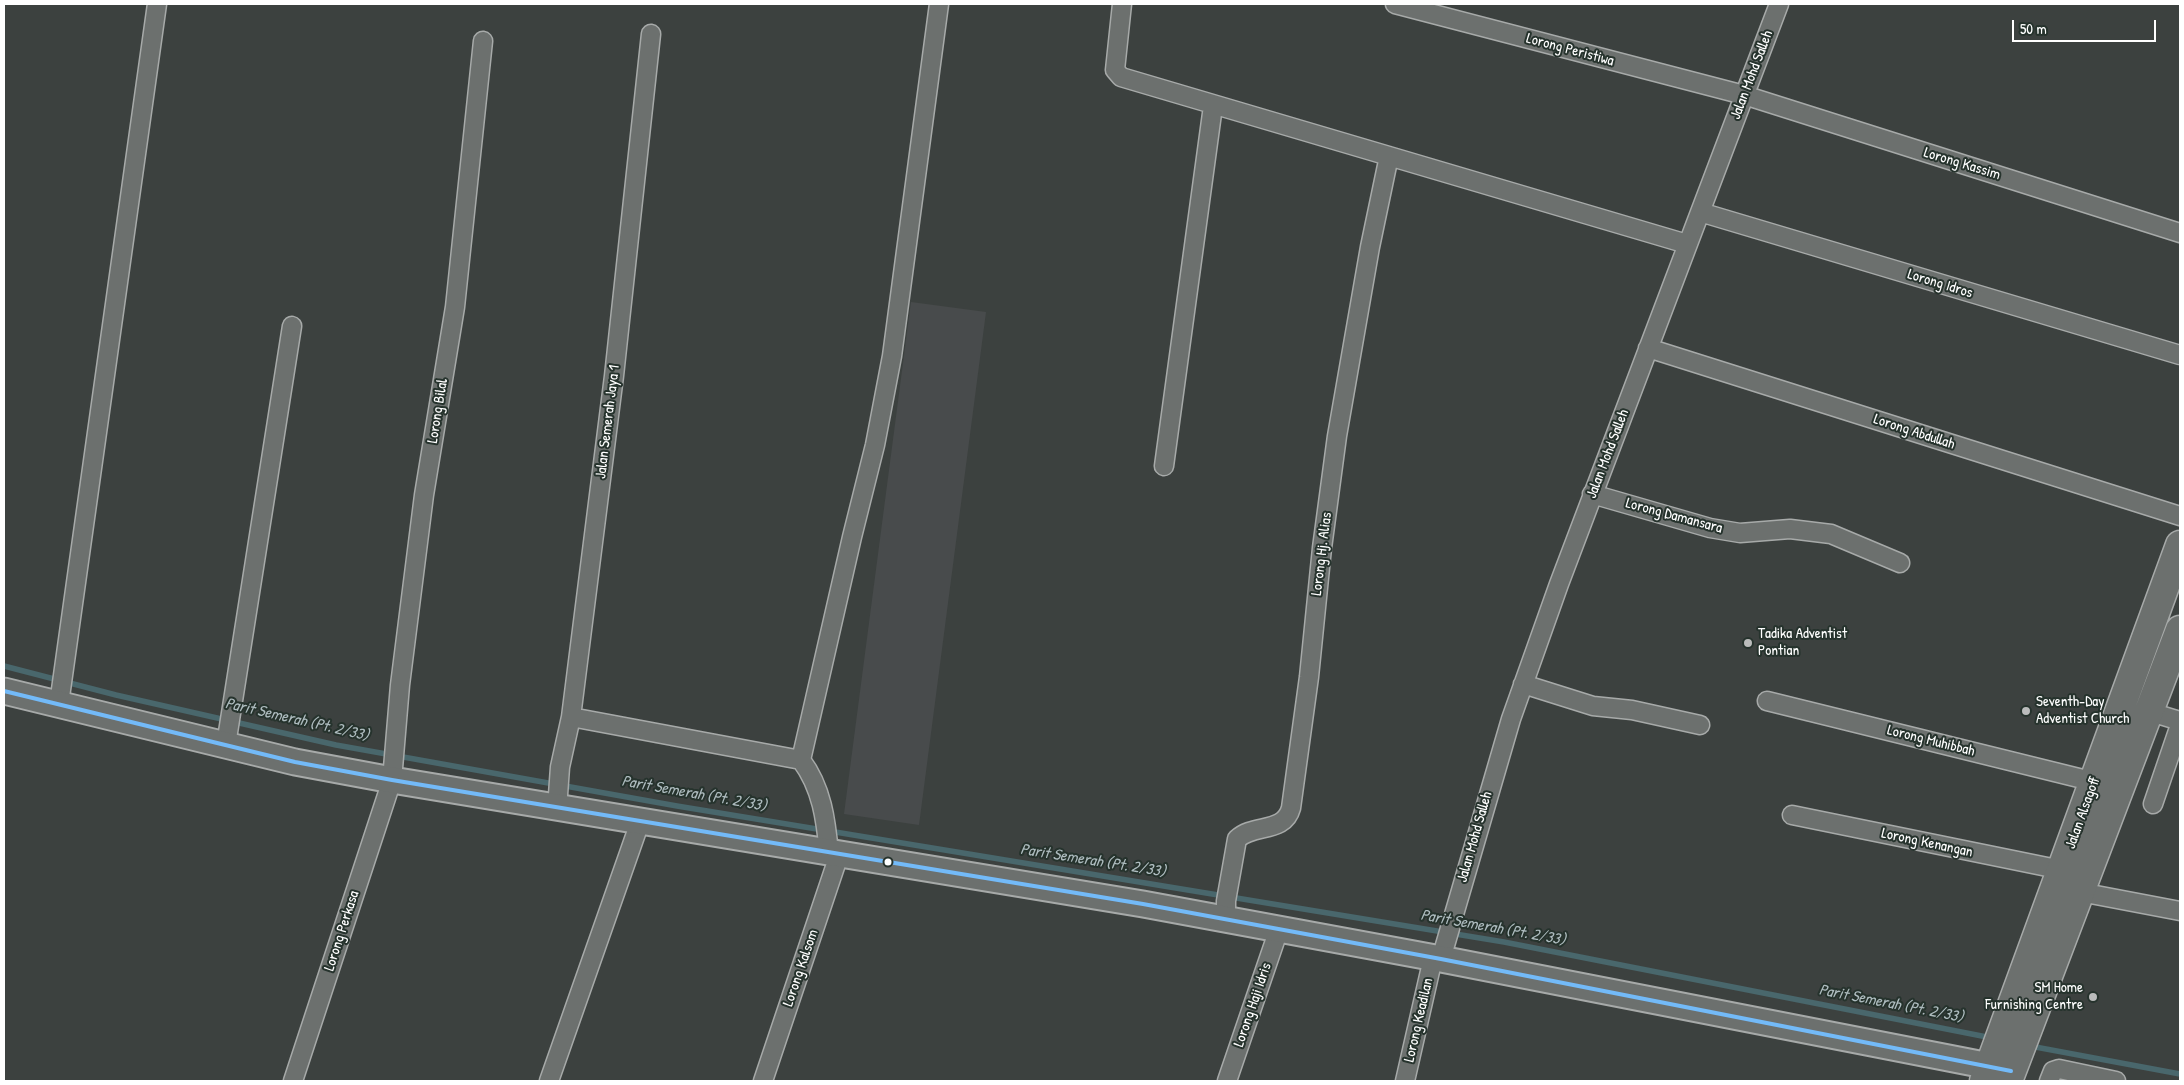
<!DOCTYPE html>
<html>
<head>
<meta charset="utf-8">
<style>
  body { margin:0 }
  #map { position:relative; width:2184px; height:1085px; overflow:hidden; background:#3c413f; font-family:"Patrick Hand",sans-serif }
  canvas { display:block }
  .frame { position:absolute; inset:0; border:5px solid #fff; pointer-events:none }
  .scale { position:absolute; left:2012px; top:20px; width:144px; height:22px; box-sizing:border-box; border:2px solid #fff; border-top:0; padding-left:6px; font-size:15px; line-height:18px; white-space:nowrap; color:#fff; -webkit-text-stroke:4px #26332d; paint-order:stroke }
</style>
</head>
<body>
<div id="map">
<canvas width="2184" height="1085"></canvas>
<div class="frame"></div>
<div class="scale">50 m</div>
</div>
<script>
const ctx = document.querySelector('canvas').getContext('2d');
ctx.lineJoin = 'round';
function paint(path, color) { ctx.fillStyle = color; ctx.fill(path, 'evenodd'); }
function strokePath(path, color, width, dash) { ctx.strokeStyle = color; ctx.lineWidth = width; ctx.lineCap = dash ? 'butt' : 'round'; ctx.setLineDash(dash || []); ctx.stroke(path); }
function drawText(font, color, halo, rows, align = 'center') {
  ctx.font = font + ' "Patrick Hand",sans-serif'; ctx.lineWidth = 4; ctx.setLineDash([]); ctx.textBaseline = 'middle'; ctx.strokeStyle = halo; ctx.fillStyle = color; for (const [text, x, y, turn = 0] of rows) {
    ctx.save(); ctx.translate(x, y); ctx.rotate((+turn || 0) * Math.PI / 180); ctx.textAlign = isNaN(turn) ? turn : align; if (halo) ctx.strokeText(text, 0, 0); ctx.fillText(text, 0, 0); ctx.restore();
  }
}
paint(new Path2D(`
  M911,302L986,312L919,825L844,814Z`), '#484b4c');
strokePath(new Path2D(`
  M4,666L116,695L336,745L677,806L1504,942L1992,1038
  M2030,1046L2180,1074`), '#49676c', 5.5);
const minor = new Path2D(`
  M1122,4L1115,70L1121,77L1687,244
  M1395,4L1744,95L2180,233
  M1700,212L2180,355
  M1648,348L2180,516
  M1164,466L1213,106
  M1592,494L1710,528L1740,533L1790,529L1831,534L1900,563
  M1523,684L1593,706L1632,710L1700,725
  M1767,701L2095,782
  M59,704L157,4
  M2147,711L2180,721
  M571,717L801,760C822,788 826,820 829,854
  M226,745L292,326
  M801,760L852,537L875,445L892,356L939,4
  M2153,804L2180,725
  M557,809L560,767L571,717L614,376L651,34
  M1792,815L2062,870
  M2080,892L2180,911
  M1226,919V901L1237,839C1254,823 1284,834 1291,808L1309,677L1322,548L1337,436L1370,247L1389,156
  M1441,959L1511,719L1559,584L1779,4
  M293,1081L392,780L400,685L424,495L455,307L483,41
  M549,1081L640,822
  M763,1081L839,855
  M1227,1081L1279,929
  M1405,1081L1433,958
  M2049,1081L2053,1071L2059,1069L2116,1081`);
const secondary = new Path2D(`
  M4,691L295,762L392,780L1143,904L1441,959L2010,1070`);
const trunk = new Path2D(`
  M1984,1081L2180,545
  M2008,1081L2180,630`);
strokePath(minor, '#a7aaa9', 21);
strokePath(secondary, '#a7aaa9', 29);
strokePath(trunk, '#a7aaa9', 31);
strokePath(minor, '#6c706e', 18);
strokePath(secondary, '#6c706e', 25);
strokePath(trunk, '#6c706e', 28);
strokePath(new Path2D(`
  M4,691L295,762L392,780L1143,904L1441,959L2011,1071`), '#73baf8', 4);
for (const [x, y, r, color] of [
  [1748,643,5,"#bbbcbc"],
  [2026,711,5,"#bbbcbc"],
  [888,862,4.5,"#fff"],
  [2093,997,5,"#bbbcbc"]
]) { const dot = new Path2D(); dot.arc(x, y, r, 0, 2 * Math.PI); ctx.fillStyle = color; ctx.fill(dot); strokePath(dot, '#26332d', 2); }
drawText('15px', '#fff', '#26332d', [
  ["Lorong Peristiwa",1570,50,15],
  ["Jalan Mohd Salleh",1752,75,-69],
  ["Lorong Kassim",1962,164,17],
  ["Lorong Idros",1940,284,17],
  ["Lorong Bilal",438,411,-81],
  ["Jalan Semerah Jaya 1",608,422,-83],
  ["Lorong Abdullah",1914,432,18],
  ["Jalan Mohd Salleh",1608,454,-69],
  ["Lorong Damansara",1674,516,15],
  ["Lorong Hj. Alias",1322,554,-83],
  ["Lorong Muhibbah",1931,741,14],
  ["Jalan Alsagoff",2083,813,-70],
  ["Jalan Mohd Salleh",1475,837,-74],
  ["Lorong Kenangan",1927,843,12],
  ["Lorong Perkasa",342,931,-72],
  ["Lorong Kalsom",801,968,-71],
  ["Lorong Haji Idris",1253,1005,-71],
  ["Lorong Keadilan",1419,1020,-77]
]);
drawText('15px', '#fff', '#26332d', [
  ["Tadika Adventist",1758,634],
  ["Pontian",1758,651],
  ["Seventh-Day",2036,702],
  ["Adventist Church",2036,719],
  ["SM Home",2083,988,"right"],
  ["Furnishing Centre",2083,1005,"right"]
], 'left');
drawText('italic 16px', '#aebcbf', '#26332d', [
  ["Parit Semerah (Pt. 2/33)",297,720,13],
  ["Parit Semerah (Pt. 2/33)",694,794,10],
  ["Parit Semerah (Pt. 2/33)",1093,861,9],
  ["Parit Semerah (Pt. 2/33)",1493,928,10],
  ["Parit Semerah (Pt. 2/33)",1891,1004,11]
]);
</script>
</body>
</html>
